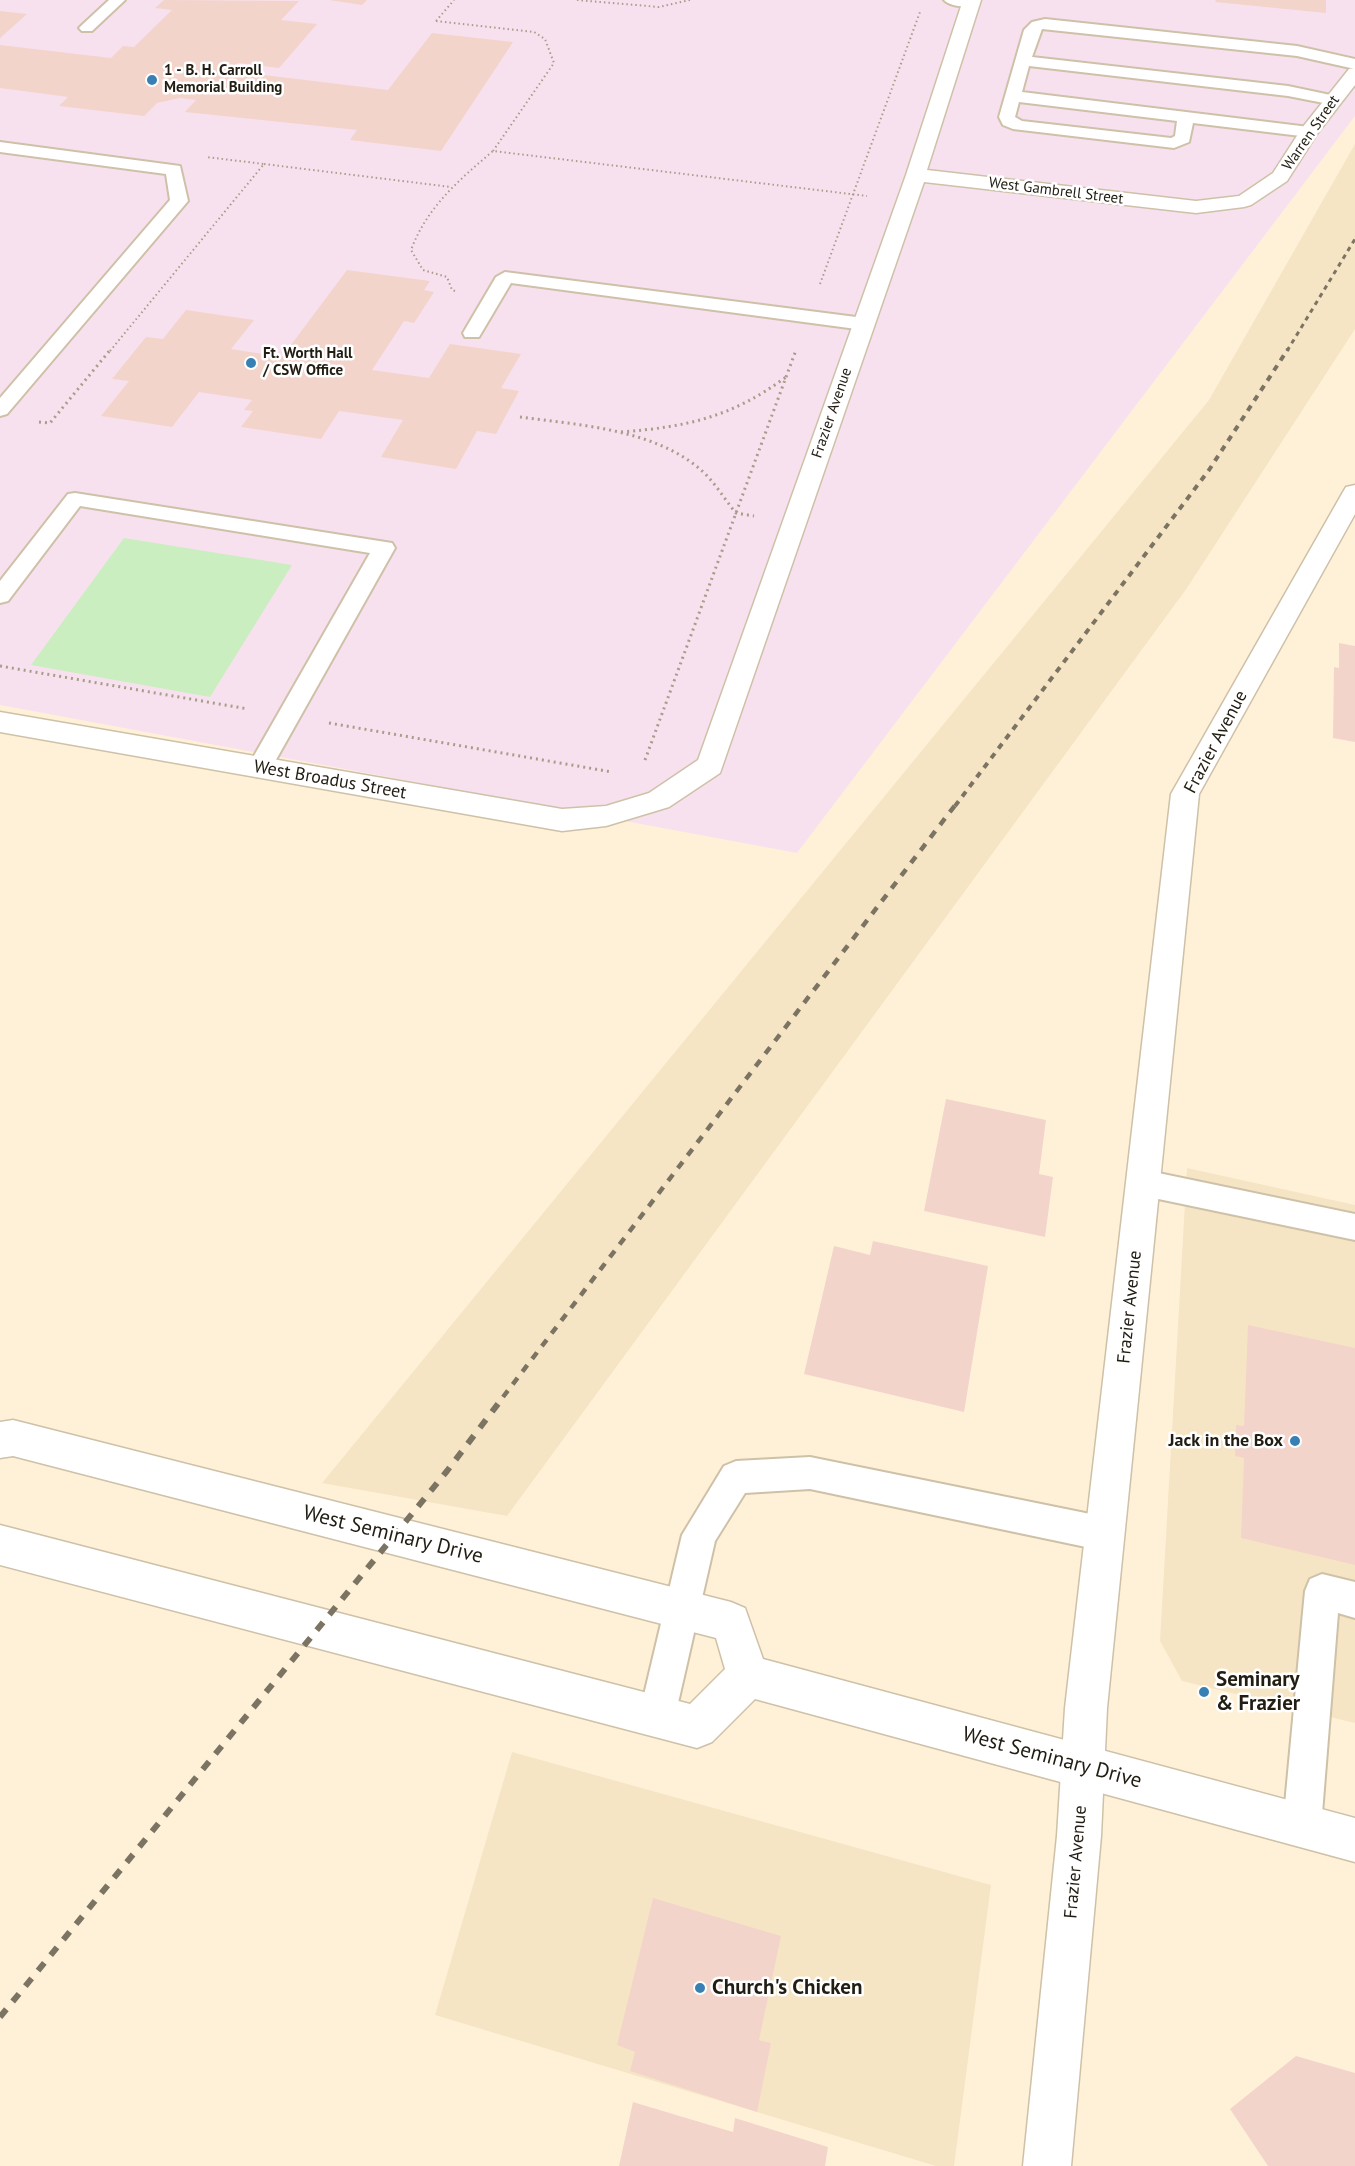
<!DOCTYPE html>
<html>
<head>
<meta charset="utf-8">
<style>
  body { margin:0 }
  canvas { display:block; background:#fff1d7 }
</style>
</head>
<body>
<canvas width="1355" height="2166"></canvas>
<script>
const ctx = document.querySelector('canvas').getContext('2d');
ctx.lineJoin = 'round';
function paint(path, color) { ctx.fillStyle = color; ctx.fill(path, 'evenodd'); }
function strokePath(path, color, width, dash) { ctx.strokeStyle = color; ctx.lineWidth = width; ctx.lineCap = dash ? 'butt' : 'round'; ctx.setLineDash(dash || []); ctx.stroke(path); }
function drawText(font, color, halo, rows, align = 'center') {
  ctx.font = font + ' "PT Sans",sans-serif'; ctx.lineWidth = 5; ctx.setLineDash([]); ctx.textBaseline = 'middle'; ctx.strokeStyle = halo; ctx.fillStyle = color; for (const [text, x, y, turn = 0] of rows) {
    ctx.save(); ctx.translate(x, y); ctx.rotate((+turn || 0) * Math.PI / 180); ctx.textAlign = isNaN(turn) ? turn : align; if (halo) ctx.strokeText(text, 0, 0); ctx.fillText(text, 0, 0); ctx.restore();
  }
}
paint(new Path2D(`
  M1355,144V329L1187,588L507,1516L322,1483L1209,400Z
  M1187,1168L1355,1205V1723L1182,1681L1160,1641Z
  M512,1752L991,1885L954,2166H936L435,2015Z`), '#f6e5c4');
paint(new Path2D(`
  M0,0H1355V116L797,853L0,705Z`), '#f8e1ee');
paint(new Path2D(`
  M124,538L292,565L210,697L31,665Z`), '#caeebf');
paint(new Path2D(`
  M164,0L299,1L281,20L317,24L279,68L238,63L231,71L388,90L432,33L513,42L441,151L350,140L357,130L185,112L196,100L180,98L157,103L144,116L59,106L68,97L0,88V45L111,58L123,46L134,47L172,10L155,8Z
  M329,0H367L362,5Z
  M1216,0H1326V13L1215,2Z
  M0,11L27,14L0,38Z
  M347,270L430,281L424,290L434,292L414,323L404,321L372,370L429,378L450,344L521,354L501,388L519,391L496,434L477,431L456,469L381,457L403,420L339,411L321,439L241,427L253,411L244,410L252,400L199,392L172,427L101,416L129,381L112,379L146,337L163,339L186,310L254,320L231,349L282,357Z
  M1339,643L1355,646V742L1333,738L1334,667L1339,668Z
  M946,1099L1046,1120L1039,1174L1053,1177L1045,1237L924,1211Z
  M873,1241L988,1266L964,1412L804,1374L834,1246L870,1255Z
  M1248,1325L1355,1348V1565L1241,1538L1244,1458L1235,1456L1236,1425L1244,1426Z
  M653,1898L781,1936L759,2040L771,2043L757,2112L630,2071L635,2052L617,2045Z
  M1296,2056L1355,2073V2166H1268L1230,2109Z
  M633,2102L733,2132L735,2118L828,2147L825,2166H619Z`), '#f3d4cb');
const lane = new Path2D(`
  M109,0H125L92,31H82L79,28L82,25Z
  M944,0H977L978,2C971,9 951,7 944,0Z
  M1045,19L1297,46L1355,59V69L1297,56L1042,29L1032,57L1288,86L1340,97L1342,100L1334,105L1288,96L1029,66L1022,92L1309,127L1317,132L1309,137L1193,123L1189,142L1174,148L1013,129L1003,125L999,117L1024,30L1032,22ZM1019,102L1177,121L1175,136L1171,138L1022,121L1015,117Z
  M0,142L180,166L188,201L7,414L0,416V398L170,200L166,174L0,152Z
  M505,272L864,318L873,324L864,330L511,283L479,337H465L463,333L496,277Z
  M75,493L392,543L395,548L268,774L259,777L250,774L247,768L370,553L80,506L8,601L0,603V581L68,494Z
  M1144,1170L1355,1214V1240L1144,1196L1133,1192L1129,1183L1133,1174Z
  M810,1457L1105,1517L1117,1522L1122,1534L1117,1546L1105,1551L810,1489L745,1493L715,1541L675,1716L670,1729L657,1734L644,1729L639,1716L682,1535L724,1466L736,1461Z
  M1322,1574L1355,1582V1618L1338,1613L1321,1826L1315,1839L1302,1845L1289,1839L1283,1826L1305,1591L1310,1579Z`);
const street = new Path2D(`
  M963,0H981L927,170L1196,201L1239,196L1273,173L1302,128L1349,69L1355,68V85L1317,134L1287,181L1251,205L1244,207L1196,213L924,182L720,773L669,807L606,826L562,831L0,732V712L562,809L606,806L649,793L698,760L906,175Z
  M1355,485V514L1199,794L1107,1708L1101,1836L1071,2166H1023L1057,1836L1065,1708L1171,794L1343,492L1346,487Z`);
const secondary = new Path2D(`
  M13,1420L731,1602L745,1608L763,1659L1355,1818V1862L755,1699L712,1742L697,1748L0,1565V1525L690,1704L725,1669L716,1638L13,1456L0,1458V1422Z`);
strokePath(lane, '#cec1a8', 4);
strokePath(street, '#cec1a8', 3);
strokePath(secondary, '#cec1a8', 3);
strokePath(new Path2D(`
  M577,0L659,7L690,0
  M436,21L534,32L545,39L554,63L493,151
  M436,21L454,0
  M264,164L451,187
  M820,284L920,12
  M455,291L452,290L447,277L423,270L411,250C427,207 459,180 493,151L867,196
  M110,351L264,164L206,157`), '#a89d8a', 2, [1.5, 3]);
strokePath(new Path2D(`
  M520,417C579,425 654,429 701,470C715,482 724,499 736,513L754,516
  M39,422L50,423L111,349
  M621,432C687,427 732,417 786,377
  M0,666L248,709
  M329,723L612,772
  M645,760L796,350`), '#a89d8a', 3, [2, 4]);
paint(lane, '#fff');
paint(street, '#fff');
paint(secondary, '#fff');
strokePath(new Path2D(`
  M1287,351L1355,239`), '#7c7463', 3, [4.5, 4.5]);
strokePath(new Path2D(`
  M955,806L1209,470L1288,349`), '#7c7463', 4, [6, 6]);
strokePath(new Path2D(`
  M503,1397L956,804`), '#7c7463', 4.5, [8, 8]);
strokePath(new Path2D(`
  M0,2017L447,1471L504,1396`), '#7c7463', 6, [10, 10]);
for (const [x, y, r, color] of [
  [152,80,6,"#3880b4"],
  [251,363,6,"#3880b4"],
  [1295,1441,6,"#3880b4"],
  [1204,1692,6,"#3880b4"],
  [700,1988,6,"#3880b4"]
]) { const dot = new Path2D(); dot.arc(x, y, r, 0, 2 * Math.PI); ctx.fillStyle = color; ctx.fill(dot); strokePath(dot, '#fff', 2); }
drawText('bold 15px', '#211d13', '#fff', [
  ["1 - B. H. Carroll",164,71],
  ["Memorial Building",164,88],
  ["Ft. Worth Hall",263,354],
  ["/ CSW Office",263,371]
], 'left');
drawText('15px', '#211d13', '#fff', [
  ["Warren Street",1311,133,-55],
  ["West Gambrell Street",1056,191,7],
  ["Frazier Avenue",832,413,-71]
]);
drawText('18px', '#211d13', '#fff', [
  ["Frazier Avenue",1216,742,-62],
  ["West Broadus Street",330,780,10],
  ["Frazier Avenue",1130,1307,-84],
  ["Frazier Avenue",1076,1862,-85]
]);
drawText('bold 18px', '#211d13', '#fff', [
  ["Jack in the Box",1283,1441]
], 'right');
drawText('21px', '#211d13', '#fff', [
  ["West Seminary Drive",393,1535,14],
  ["West Seminary Drive",1052,1758,15]
]);
drawText('bold 21px', '#211d13', '#fff', [
  ["Seminary",1216,1680],
  ["& Frazier",1216,1704],
  ["Church's Chicken",712,1988]
], 'left');
</script>
</body>
</html>
